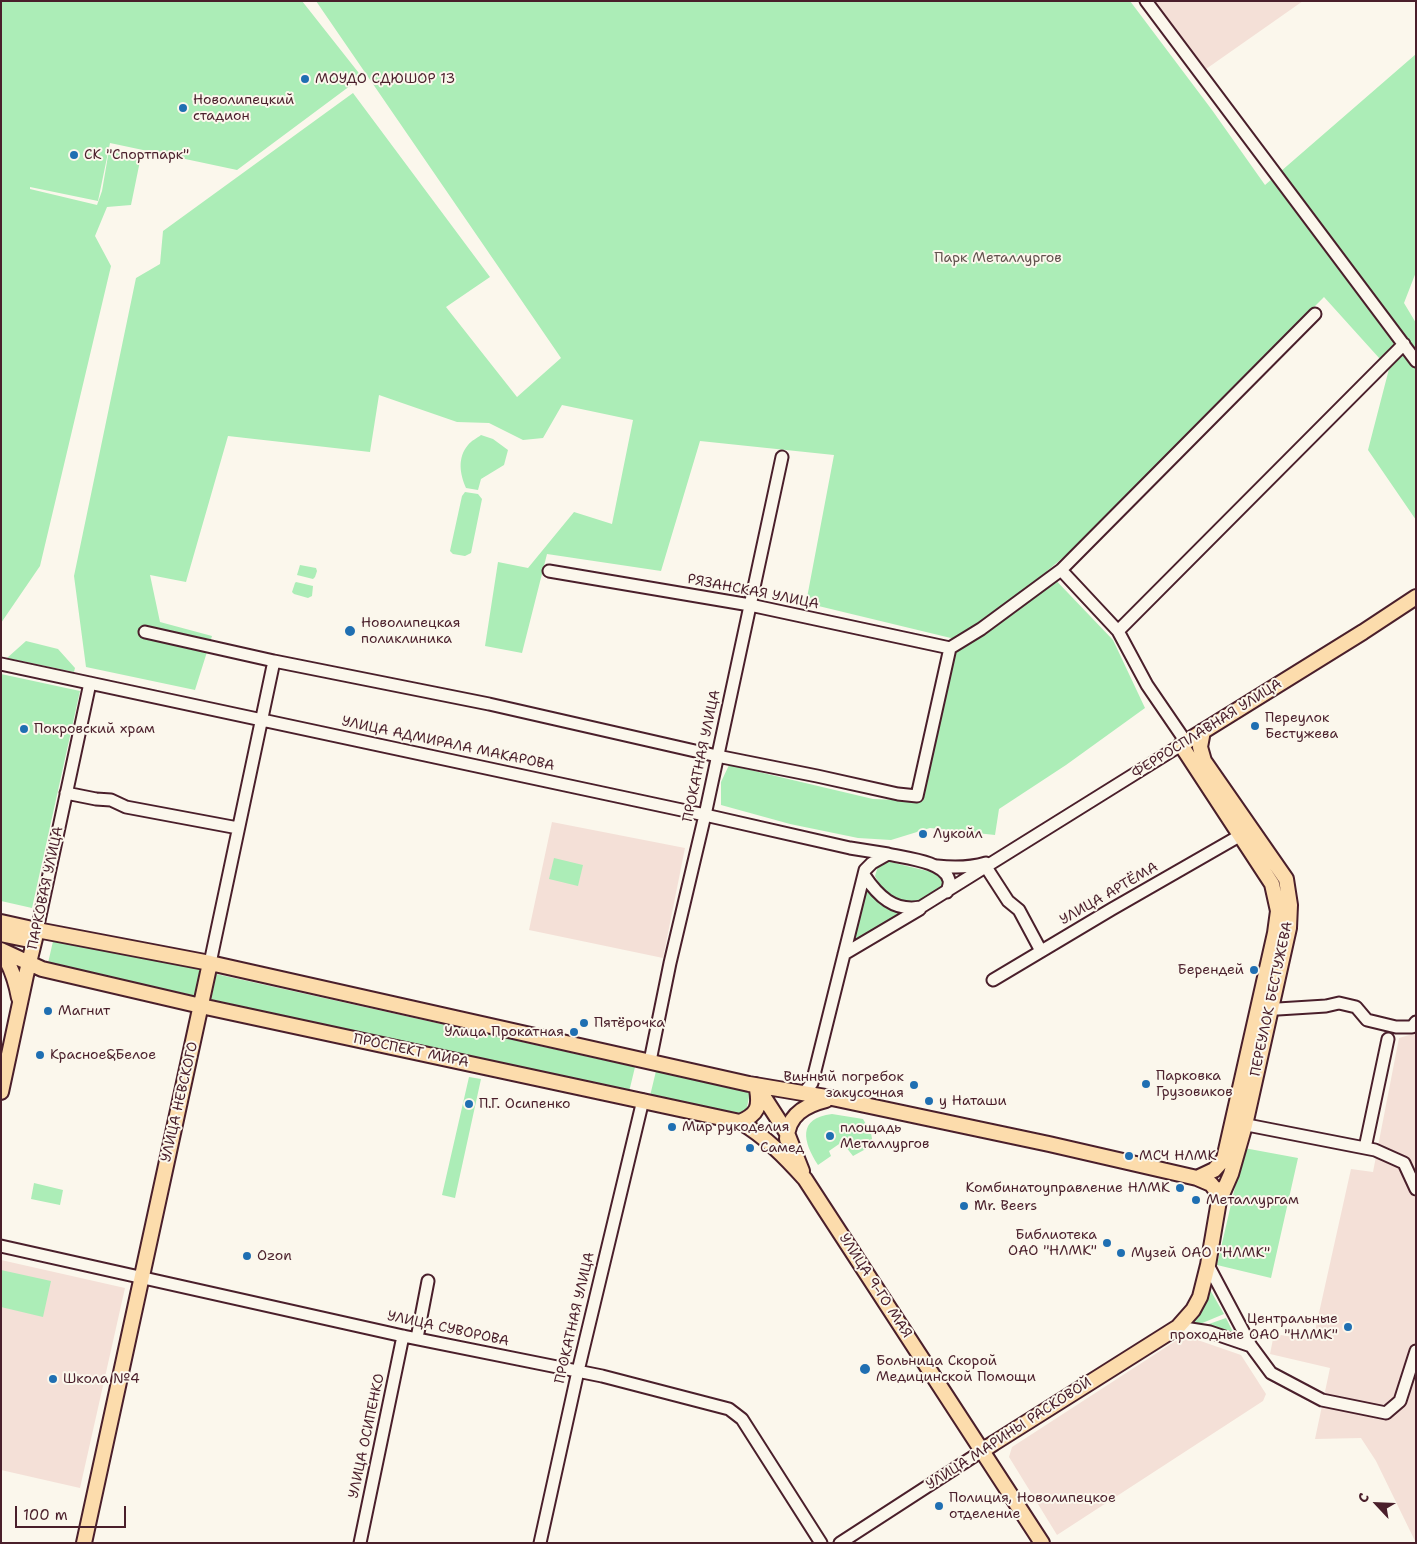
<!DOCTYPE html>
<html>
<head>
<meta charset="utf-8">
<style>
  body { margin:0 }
  #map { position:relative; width:1417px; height:1544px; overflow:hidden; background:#fbf7ec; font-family:"Shantell Sans",sans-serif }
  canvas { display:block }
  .frame { position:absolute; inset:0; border:2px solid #4a1f2b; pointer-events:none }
  .north { position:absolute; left:1352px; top:1479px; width:50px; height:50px; -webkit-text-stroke:4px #fbf7ec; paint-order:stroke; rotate:295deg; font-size:14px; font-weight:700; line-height:20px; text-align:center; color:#4a1f2b }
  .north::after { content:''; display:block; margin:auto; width:18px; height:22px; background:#4a1f2b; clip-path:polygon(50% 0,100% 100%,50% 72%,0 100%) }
  .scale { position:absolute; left:15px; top:1506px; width:111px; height:22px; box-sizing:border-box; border:2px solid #4a1f2b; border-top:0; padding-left:6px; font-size:15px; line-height:18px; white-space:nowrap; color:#4a1f2b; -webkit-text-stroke:4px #fbf7ec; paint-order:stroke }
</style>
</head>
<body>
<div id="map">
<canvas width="1417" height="1544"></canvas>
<div class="frame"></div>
<div class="north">С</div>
<div class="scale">100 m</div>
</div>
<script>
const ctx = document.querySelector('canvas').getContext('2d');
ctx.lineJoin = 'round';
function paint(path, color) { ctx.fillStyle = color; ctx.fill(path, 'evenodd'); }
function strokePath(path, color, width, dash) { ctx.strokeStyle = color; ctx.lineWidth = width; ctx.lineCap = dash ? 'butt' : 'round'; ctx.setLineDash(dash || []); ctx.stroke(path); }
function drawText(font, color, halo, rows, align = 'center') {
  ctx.font = font + ' "Shantell Sans",sans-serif'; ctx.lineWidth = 4; ctx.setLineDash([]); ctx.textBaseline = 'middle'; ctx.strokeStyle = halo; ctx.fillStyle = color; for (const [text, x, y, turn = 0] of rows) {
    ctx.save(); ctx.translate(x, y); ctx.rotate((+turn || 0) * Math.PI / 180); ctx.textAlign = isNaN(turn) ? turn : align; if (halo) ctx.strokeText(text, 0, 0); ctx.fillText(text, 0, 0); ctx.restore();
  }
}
paint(new Path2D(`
  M1154,1H1303L1206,69Z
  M552,822L685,848L663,958L529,930Z
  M1416,1033V1543L1376,1461L1361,1438L1315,1439L1330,1368L1270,1354L1274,1334L1313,1340L1351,1169L1373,1172L1399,1038Z
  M1,1260L125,1288L80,1488L1,1470Z
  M1189,1337L1241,1355L1266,1394L1263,1401L1057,1535L1009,1457L1012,1447L1177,1340Z`), '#f4e0d7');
paint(new Path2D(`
  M1,1H302L362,77L237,170L110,143L98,201L30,187V189L97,205L102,191L109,150L141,156L131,205L107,207L95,236L111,266L40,566L1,623Z
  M316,1H1130L1212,110L1265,185L1416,54V272L1404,303L1416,323V520L1368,450L1389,369L1324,297L1073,549L1047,571L1113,640L1145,708L1066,765L999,809L995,835L930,828L891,840L858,838L790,824L721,805V782L729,765L873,799L923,801L955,639L806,603L834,455L700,441L661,571L547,554L522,653L485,646L498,562L528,568L574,512L612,524L633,420L562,405L543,438L523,440L489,423L457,422L379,395L370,452L228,436L186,582L150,575L160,622L212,636L195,690L86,667L74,576L136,278L160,264L163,231L353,93L490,277L446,307L517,397L561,358Z
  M481,435L493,439L508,450L504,465L481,479L478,490L466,488C460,474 457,458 468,445C471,441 477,438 481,435Z
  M465,492L478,494L482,499L471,553L465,556L453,554L450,551L462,496Z
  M300,565L316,568L317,571L315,577L313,579L297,575Z
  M296,582L313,586L312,596L308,598L294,594L292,592L295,583Z
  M26,641L58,649L75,668L74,672L7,658Z
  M1,674L80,691L32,908L1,901Z
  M554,858L583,865L578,886L549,879Z
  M886,861L940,874L943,883L941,890C934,894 924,902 916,903C899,906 882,890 875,876L878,866Z
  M865,885C877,898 883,910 901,913L902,914L855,941L853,940Z
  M54,937L202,970L196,996L48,963Z
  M216,974L635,1067L629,1092L211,1000Z
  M656,1071L750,1092L745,1117L650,1096Z
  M469,1077L481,1079L455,1198L442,1195Z
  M832,1114L863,1119L871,1133L873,1145L853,1156L842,1142L829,1151L831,1156L818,1165C803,1142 797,1118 832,1114Z
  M1244,1148L1298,1158L1271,1278L1217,1265Z
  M34,1183L63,1190L60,1205L31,1199Z
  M1,1270L51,1281L43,1317L1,1307Z
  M1209,1288L1224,1314L1200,1324L1190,1320L1206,1299Z
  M1226,1318L1234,1334L1206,1325Z`), '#acedb7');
const minor = new Path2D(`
  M1146,1L1416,361
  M1061,570L1118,631L1147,685L1186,742
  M549,571L750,605L950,648
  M1118,631L1404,344
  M145,632L274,661L489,704L717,756L817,776L898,794L917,796L950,648L981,629L1061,570L1315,314
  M1,664L705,815L850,848L888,854
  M66,793L96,799L111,800L126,807L238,828
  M937,866C954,868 969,868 986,863
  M986,867L1008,901L1019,910L1041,951
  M864,875C878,896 894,912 921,907L1181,745
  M37,930L90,683
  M844,954L920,909
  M210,963L274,661
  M993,980L1112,909L1241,835
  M1263,1007L1278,1009L1326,1006L1339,1003L1356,1007L1367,1020L1396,1027H1412L1416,1022
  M650,1061L670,963L705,815L782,457
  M804,1093L812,1083L865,870L872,863L888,854C904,858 944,861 949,880C950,884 948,888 947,892
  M1237,1123L1375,1150L1404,1163L1416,1189
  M1365,1148L1388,1039
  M1,1246L403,1336L602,1376L729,1409L742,1419L821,1543
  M1208,1265L1251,1346L1271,1373L1322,1400L1386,1413L1400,1401L1416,1351
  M1178,1327L1210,1332L1251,1346
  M417,1338L428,1281
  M360,1543L403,1336
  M540,1543L578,1371L643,1100
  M840,1543L982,1451`);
const major = new Path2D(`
  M1203,731L1200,747L1204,761L1286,879L1290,905L1289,928L1245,1125L1231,1174L1221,1197
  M1,922L37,930L210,963L749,1084L832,1098L1049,1144L1197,1178L1211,1184L1221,1197
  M1,934L34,941
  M1,950L42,969L201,1006L740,1122C765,1136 786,1158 805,1179L1042,1543
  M1,950C11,966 16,981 19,998
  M756,1085L787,1133L802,1171
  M1,1092L26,975L37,930
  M740,1122C758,1114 760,1107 757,1089
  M787,1139C787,1115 806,1105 826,1100
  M1197,1178L1214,1170L1224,1159L1275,933L1278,911L1272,884L1181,745L1363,632L1416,597
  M982,1451L994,1443L1178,1327L1193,1310L1200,1297L1208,1265L1221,1189
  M84,1543L210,963`);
strokePath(minor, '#4a1f2b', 15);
strokePath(major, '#4a1f2b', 18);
strokePath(minor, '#fbf7ec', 11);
strokePath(major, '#fcdcac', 14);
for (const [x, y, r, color] of [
  [305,79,5,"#1f6fb2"],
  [183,108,5,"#1f6fb2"],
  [74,155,5,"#1f6fb2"],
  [350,631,6,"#1f6fb2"],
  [1255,726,5,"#1f6fb2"],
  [24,729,5,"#1f6fb2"],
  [923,834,5,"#1f6fb2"],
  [1254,970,5,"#1f6fb2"],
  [48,1011,5,"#1f6fb2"],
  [584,1023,5,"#1f6fb2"],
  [574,1032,5,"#1f6fb2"],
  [40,1055,5,"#1f6fb2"],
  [1146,1084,5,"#1f6fb2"],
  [914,1085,5,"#1f6fb2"],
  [929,1101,5,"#1f6fb2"],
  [469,1104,5,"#1f6fb2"],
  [672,1127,5,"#1f6fb2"],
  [830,1136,5,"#1f6fb2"],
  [750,1148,5,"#1f6fb2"],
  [1129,1156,5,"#1f6fb2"],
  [1180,1188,5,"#1f6fb2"],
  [1196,1200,5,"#1f6fb2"],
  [964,1206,5,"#1f6fb2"],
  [1107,1243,5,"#1f6fb2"],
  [1121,1253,5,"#1f6fb2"],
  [247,1256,5,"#1f6fb2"],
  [1348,1327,5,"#1f6fb2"],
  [865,1369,6,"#1f6fb2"],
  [53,1379,5,"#1f6fb2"],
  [939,1506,5,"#1f6fb2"]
]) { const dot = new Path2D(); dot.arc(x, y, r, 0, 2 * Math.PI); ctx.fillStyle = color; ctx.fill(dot); strokePath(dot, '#fbf7ec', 2); }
drawText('14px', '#4a1f2b', '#fbf7ec', [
  ["МОУДО СДЮШОР 13",315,79],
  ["Новолипецкий",193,100],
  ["стадион",193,116],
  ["СК \"Спортпарк\"",84,155],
  ["Новолипецкая",361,623],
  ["поликлиника",361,639],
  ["Переулок",1265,718],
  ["Бестужева",1265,734],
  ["Покровский храм",34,729],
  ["Лукойл",933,834],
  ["Берендей",1244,970,"right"],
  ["Магнит",58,1011],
  ["Пятёрочка",594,1023],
  ["Улица Прокатная",564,1032,"right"],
  ["Красное&Белое",50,1055],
  ["Парковка",1156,1076],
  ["Грузовиков",1156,1092],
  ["Винный погребок",904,1077,"right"],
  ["закусочная",904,1093,"right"],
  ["у Наташи",939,1101],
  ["П.Г. Осипенко",479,1104],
  ["Мир рукоделия",682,1127],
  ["площадь",840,1128],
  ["Металлургов",840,1144],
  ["Самед",760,1148],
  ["МСЧ НЛМК",1139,1156],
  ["Комбинатоуправление НЛМК",1170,1188,"right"],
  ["Металлургам",1206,1200],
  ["Mr. Beers",974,1206],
  ["Библиотека",1097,1235,"right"],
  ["ОАО \"НЛМК\"",1097,1251,"right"],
  ["Музей ОАО \"НЛМК\"",1131,1253],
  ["Ozon",257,1256],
  ["Центральные",1338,1319,"right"],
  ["проходные ОАО \"НЛМК\"",1338,1335,"right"],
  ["Больница Скорой",876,1361],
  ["Медицинской Помощи",876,1377],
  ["Школа №4",63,1379],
  ["Полиция, Новолипецкое",949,1498],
  ["отделение",949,1514]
], 'left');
drawText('14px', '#62524e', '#fbf7ec', [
  ["Парк Металлургов",998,258]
]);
drawText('14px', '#4a1f2b', '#fbf7ec', [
  ["РЯЗАНСКАЯ УЛИЦА",753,592,11],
  ["ФЕРРОСПЛАВНАЯ УЛИЦА",1207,729,-32],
  ["УЛИЦА АДМИРАЛА МАКАРОВА",448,744,12],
  ["ПРОКАТНАЯ УЛИЦА",702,756,-78],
  ["ПАРКОВАЯ УЛИЦА",46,888,-78],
  ["УЛИЦА АРТЁМА",1109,894,-30],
  ["ПЕРЕУЛОК БЕСТУЖЕВА",1272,999,-78],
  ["ПРОСПЕКТ МИРА",411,1051,12],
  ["УЛИЦА НЕВСКОГО",180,1102,-77],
  ["УЛИЦА 9-ГО МАЯ",875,1286,57],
  ["ПРОКАТНАЯ УЛИЦА",575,1318,-77],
  ["УЛИЦА СУВОРОВА",448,1329,12],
  ["УЛИЦА МАРИНЫ РАСКОВОЙ",1009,1434,-33],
  ["УЛИЦА ОСИПЕНКО",367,1436,-78]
]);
</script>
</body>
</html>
